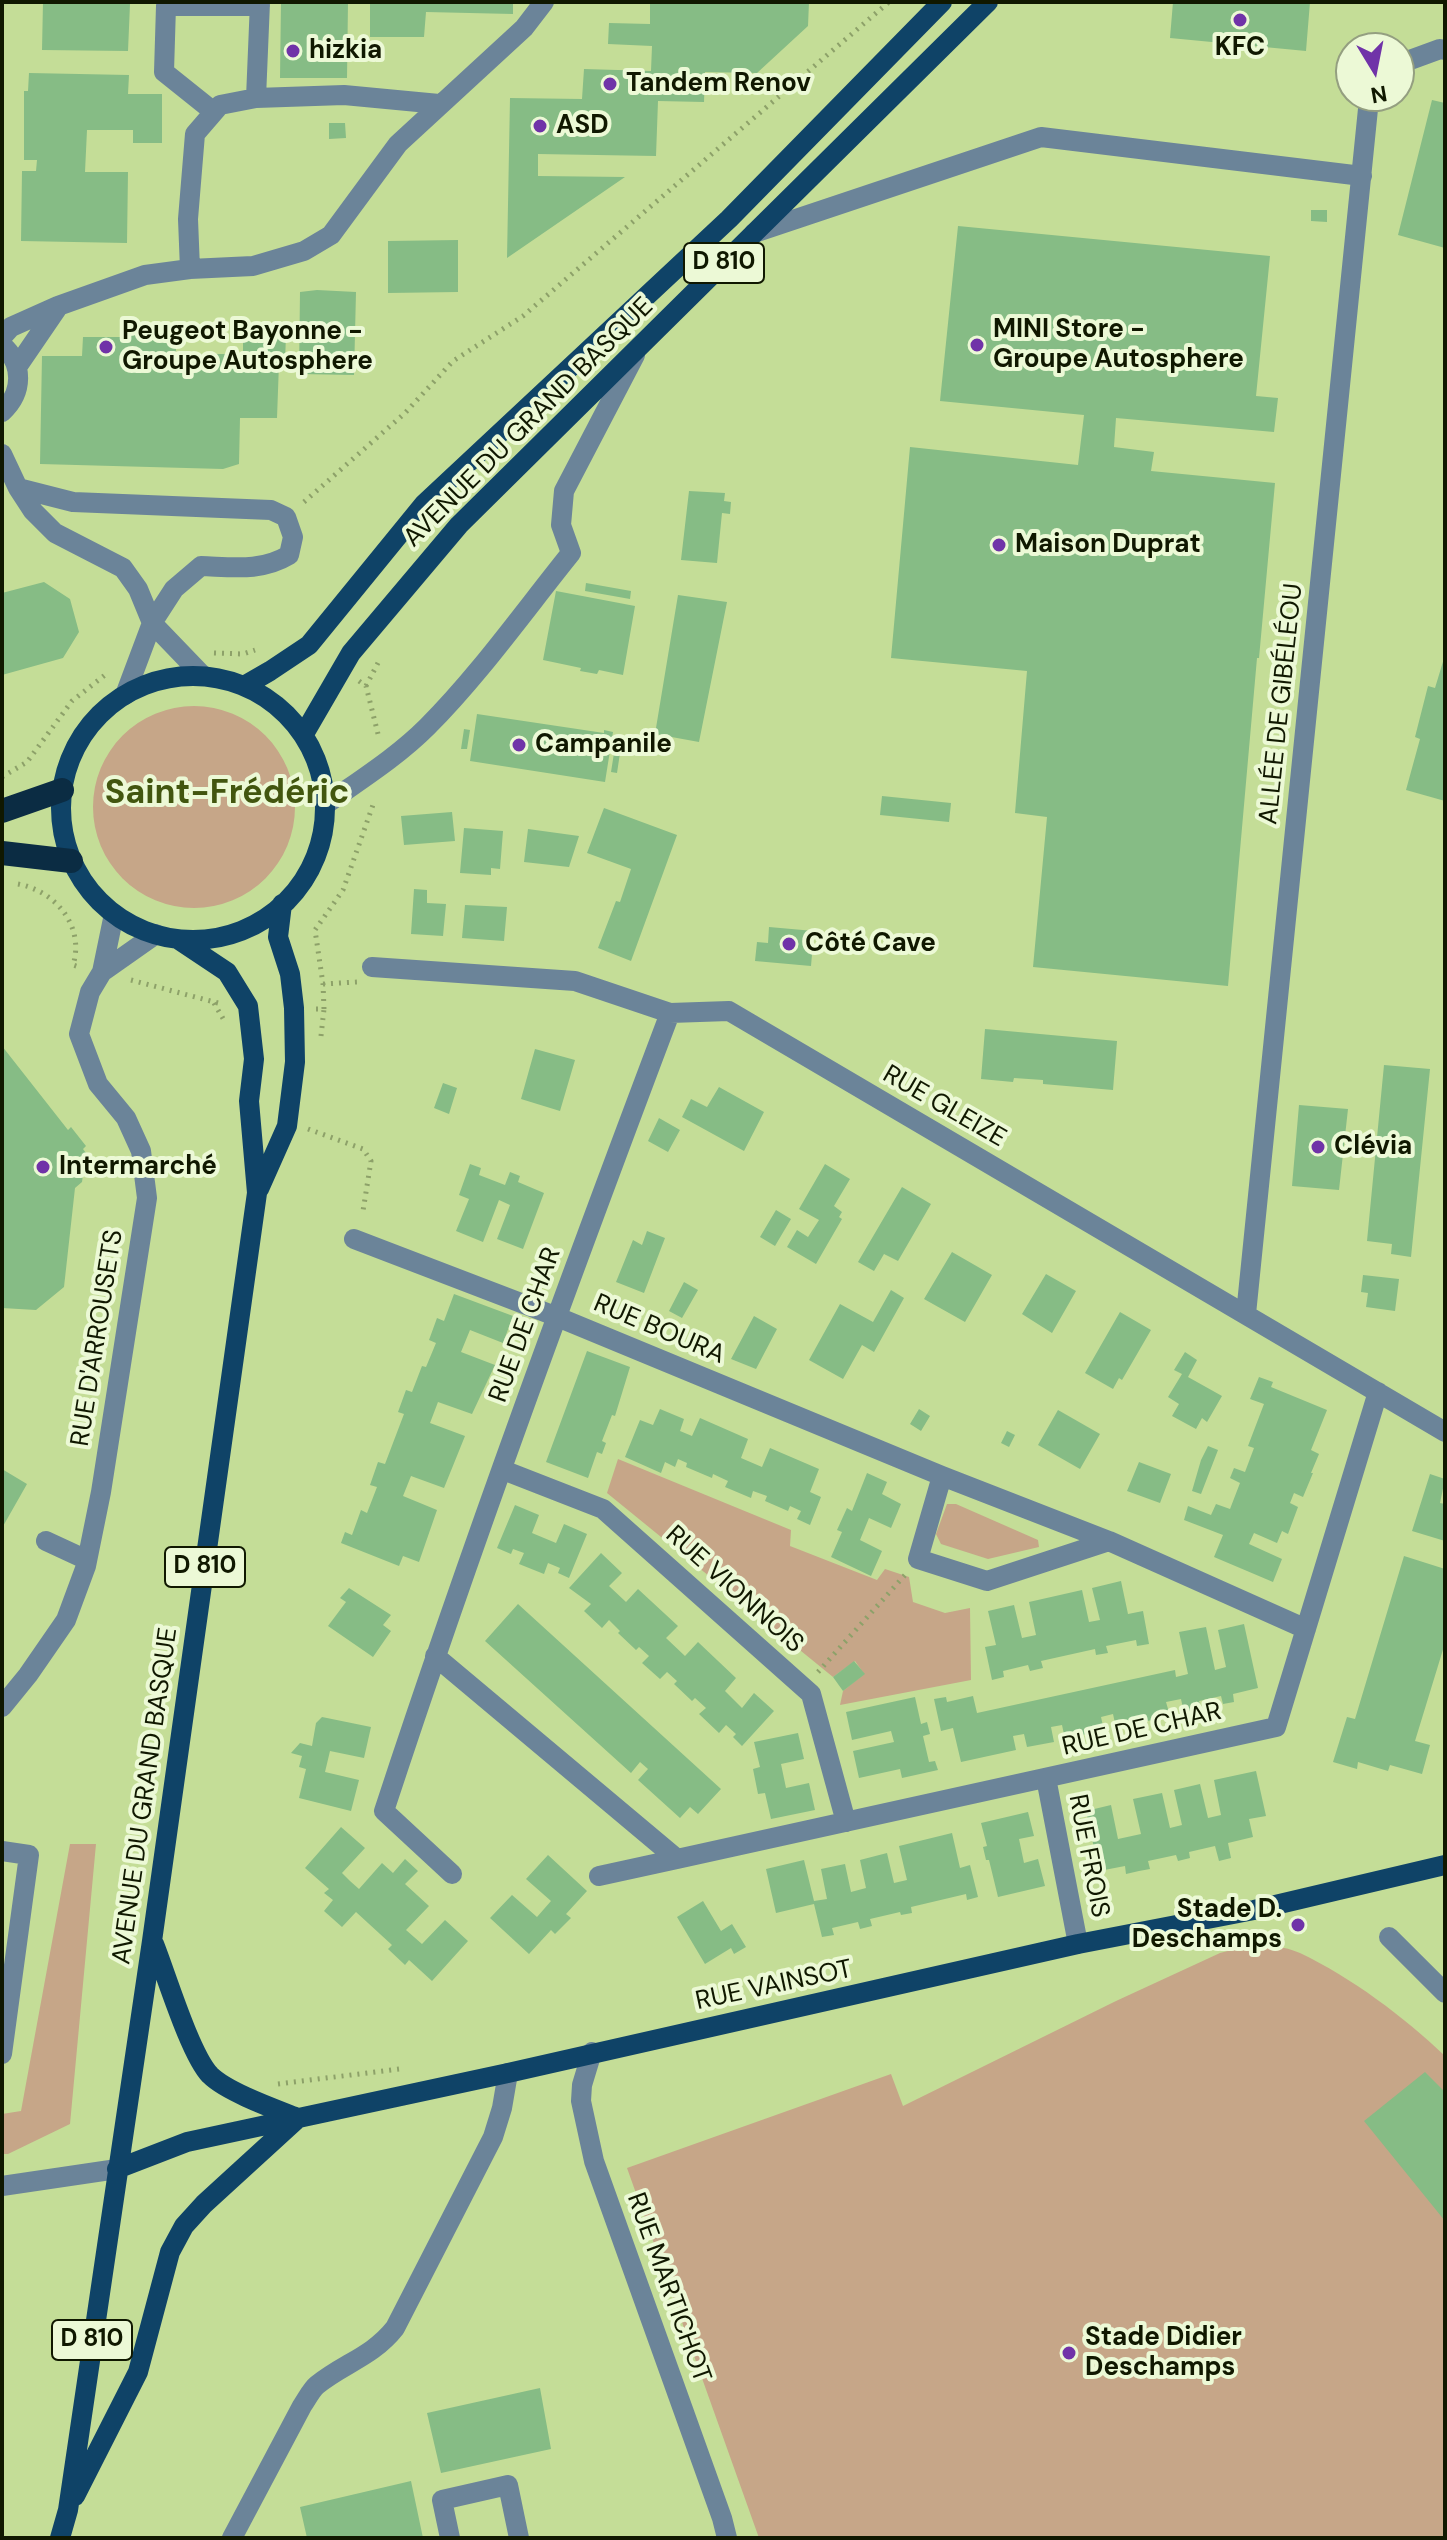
<!DOCTYPE html>
<html>
<head>
<meta charset="utf-8">
<style>
  body { margin:0 }
  #map { position:relative; width:1447px; height:2540px; overflow:hidden; background:#c4dd97; font-family:"DM Sans",sans-serif }
  canvas { display:block }
  .frame { position:absolute; inset:0; border:4px solid #101800; pointer-events:none }
  .north { position:absolute; left:1335px; top:32px; width:80px; height:80px; box-sizing:border-box; background:#ecf9d6; border:2px solid #949f80; border-radius:50%; rotate:170deg; font-size:22px; font-weight:700; line-height:32px; text-align:center; color:#101800 }
  .north::after { content:''; display:block; margin:auto; width:28px; height:36px; background:#7033a8; clip-path:polygon(50% 0,100% 100%,50% 72%,0 100%) }
</style>
</head>
<body>
<div id="map">
<canvas width="1447" height="2540"></canvas>
<div class="frame"></div>
<div class="north">N</div>
</div>
<script>
const ctx = document.querySelector('canvas').getContext('2d');
ctx.lineJoin = 'round';
function paint(path, color) { ctx.fillStyle = color; ctx.fill(path, 'evenodd'); }
function strokePath(path, color, width, dash) { ctx.strokeStyle = color; ctx.lineWidth = width; ctx.lineCap = dash ? 'butt' : 'round'; ctx.setLineDash(dash || []); ctx.stroke(path); }
function drawText(font, color, halo, rows, align = 'center') {
  ctx.font = font + ' "DM Sans",sans-serif'; ctx.lineWidth = 8; ctx.setLineDash([]); ctx.textBaseline = 'middle'; ctx.strokeStyle = halo; ctx.fillStyle = color; for (const [text, x, y, turn = 0] of rows) {
    ctx.save(); ctx.translate(x, y); ctx.rotate((+turn || 0) * Math.PI / 180); ctx.textAlign = isNaN(turn) ? turn : align; if (halo) ctx.strokeText(text, 0, 0); ctx.fillText(text, 0, 0); ctx.restore();
  }
}
paint(new Path2D(`
  M93 807a101 101 0 1 1 202 0a101 101 0 1 1-202 0Z
  M618,1459L791,1530L790,1546L877,1580L885,1569L909,1577L913,1602L945,1613L970,1608L971,1680L840,1705L843,1691L864,1674L855,1661L833,1677L607,1493Z
  M947,1504H956L1038,1540L1039,1547L988,1559L941,1544L936,1534Z
  M70,1844H96L70,2124L8,2154H2V2114L21,2111Z
  M1251,1945C1268,1945 1284,1946 1300,1953C1352,1978 1403,2016 1445,2056V2538H759L627,2168L891,2074L903,2106L1116,2001L1220,1953Z`), '#c6a688');
paint(new Path2D(`
  M43,2L130,4L128,51L42,50Z
  M281,2H348L347,78H280Z
  M370,2H513V14L426,12L424,37H370Z
  M650,2H809L808,26L757,73L705,72L704,102L658,101L656,156L538,154V176L625,177L507,258L510,98L582,99L584,69L651,71L652,46L608,44L609,23L650,24Z
  M1173,2H1310L1306,51L1170,38Z
  M29,73L129,75L128,94H162V143H133V130H87L85,172H128L127,243L21,241L22,171H36L37,160H24V91H28Z
  M1432,100L1445,103V248L1398,235Z
  M329,123H345L346,138L329,139Z
  M1311,210H1327V222L1311,221Z
  M958,226L1270,256L1256,396L1278,398L1274,432L1116,418L1114,447L1154,452L1151,471L1275,483L1259,658H1257L1228,986L1033,967L1047,817L1015,813L1027,671L891,658L910,447L1078,465L1084,415L940,401Z
  M458,240V292L388,293V241Z
  M317,290L356,292L354,375L299,374L300,292Z
  M243,333L286,334L285,363H279L277,418H240L239,464L223,469L40,464L42,356H82L83,337H127V334H176V354H243Z
  M689,491L725,493L724,501L731,502L730,514L722,513L717,563L681,560Z
  M44,582L70,599L79,632L63,658L2,675V593Z
  M586,583L631,591L630,599L585,591Z
  M556,591L635,606L623,675L599,670L597,674L580,671L581,668L543,660Z
  M678,595L727,602L699,742L655,734Z
  M1445,655V801L1406,790L1420,739L1415,737L1428,686L1435,688Z
  M477,714L604,733V730L613,732L605,782L470,761Z
  M464,729L470,730L467,749H461Z
  M614,753H620L617,773L611,772Z
  M882,796L951,803L949,822L880,815Z
  M604,808L677,835L631,961L598,948L616,901L620,902L631,869L587,853Z
  M452,812L455,841L404,845L401,816Z
  M464,828L503,831L500,869L491,868V875L460,873Z
  M528,829L579,836L569,867L524,862Z
  M414,889L427,890V903L446,904L443,936L411,934Z
  M465,905L507,907L504,941L462,938Z
  M769,927L814,931L811,966L755,961L757,942L768,943Z
  M985,1029L1117,1041L1113,1090L1043,1084V1080L1014,1078L1013,1082L981,1079Z
  M2,1046L68,1130L71,1127L86,1146L83,1149L86,1153L82,1182L75,1188L64,1287L36,1310L2,1308Z
  M535,1049L575,1060L560,1111L521,1099Z
  M1384,1065L1430,1069L1411,1257L1391,1254L1392,1244L1367,1241Z
  M443,1083L457,1088L449,1114L434,1108Z
  M719,1087L764,1112L744,1151L682,1117L691,1099L707,1107Z
  M1299,1105L1348,1109L1339,1190L1292,1186Z
  M659,1118L680,1130L668,1152L648,1141Z
  M470,1164L481,1168L479,1175L505,1185L510,1172L520,1176L518,1182L544,1193L523,1249L497,1239L510,1205L499,1200L483,1242L456,1231L469,1199L459,1195Z
  M825,1164L850,1179L834,1206L842,1212L839,1217L842,1219L816,1264L787,1247L797,1230L808,1237L819,1220L799,1209Z
  M902,1187L931,1204L898,1261L884,1254L874,1271L858,1262Z
  M776,1210L791,1219L775,1246L760,1237Z
  M647,1231L665,1238L644,1293L616,1282L633,1240L642,1245Z
  M952,1252L992,1275L965,1322L924,1299Z
  M1046,1274L1076,1291L1052,1333L1022,1314Z
  M1363,1275L1399,1279L1395,1311L1366,1307L1368,1293L1361,1292Z
  M684,1282L698,1290L682,1318L669,1311Z
  M891,1290L904,1298L874,1352L862,1345L843,1379L809,1360L840,1304L873,1322Z
  M454,1294L513,1316L503,1343L470,1330L461,1352L495,1365L472,1414L438,1402L430,1423L465,1436L444,1488L411,1476L403,1496L437,1510L419,1562L403,1556L399,1566L341,1543L345,1532L352,1535L361,1510L367,1513L377,1487L370,1485L378,1462L385,1464L404,1414L398,1412L406,1390L412,1392L422,1366L426,1367L436,1343L429,1340L437,1318L444,1321Z
  M1120,1312L1151,1330L1122,1380L1119,1378L1113,1389L1085,1373Z
  M754,1316L777,1329L756,1369L731,1359Z
  M587,1351L630,1367L615,1416L612,1415L602,1441L606,1443L602,1454L597,1452L588,1478L546,1462Z
  M1185,1352L1197,1360L1188,1377L1222,1396L1207,1422L1202,1418L1196,1429L1172,1416L1179,1404L1168,1397L1182,1374L1174,1370Z
  M1259,1377L1273,1382L1271,1387L1327,1410L1311,1450L1319,1454L1311,1473H1313L1303,1497L1294,1493L1290,1503L1298,1507L1288,1534L1282,1531L1277,1543L1254,1533L1249,1544L1282,1559L1273,1582L1214,1557L1223,1535L1184,1520L1188,1506L1211,1515L1216,1504L1230,1509L1240,1483L1230,1478L1234,1468L1245,1472L1254,1448L1248,1446L1264,1404L1250,1399Z
  M660,1409L684,1419L680,1431L692,1436L700,1418L748,1439L741,1458L762,1467L770,1448L819,1469L810,1492L821,1497L810,1525L797,1519L801,1511L790,1506L788,1511L765,1501L767,1496L753,1491L751,1498L725,1487L728,1481L713,1474L712,1478L686,1467L687,1463L678,1459L675,1467L665,1462L661,1473L625,1457L640,1420L653,1425Z
  M919,1409L930,1416L921,1431L910,1424Z
  M1058,1410L1100,1434L1080,1469L1038,1445Z
  M1007,1431L1015,1435L1009,1447L1001,1443Z
  M1208,1446L1218,1450L1201,1494L1192,1491L1201,1460Z
  M1139,1462L1171,1474L1160,1503L1127,1491Z
  M2,1469L27,1484L2,1528Z
  M867,1473L887,1482L882,1494L901,1504L891,1528L869,1518L860,1540L882,1551L871,1576L831,1557L842,1532L837,1530L847,1508L852,1511Z
  M1430,1474L1445,1479L1440,1503L1445,1504V1541L1412,1531Z
  M515,1505L539,1515L532,1533L556,1543L564,1524L587,1534L569,1578L558,1573L560,1568L548,1563L544,1574L519,1564L524,1553L513,1549L511,1554L497,1548Z
  M601,1553L622,1573L609,1586L626,1602L638,1589L678,1626L666,1638L685,1656L698,1642L736,1678L725,1691L742,1708L754,1693L774,1711L742,1746L733,1737L736,1734L726,1725L719,1733L699,1714L706,1708L695,1698L692,1701L674,1684L677,1681L667,1672L660,1679L642,1663L649,1656L639,1647L636,1650L618,1633L620,1631L609,1620L602,1628L584,1611L591,1604L569,1588Z
  M1404,1556L1445,1569V1643L1415,1741L1430,1745L1422,1774L1390,1765L1388,1771L1358,1762L1357,1769L1333,1762L1347,1717L1355,1719Z
  M1121,1581L1128,1614L1143,1611L1149,1644L1137,1646L1136,1640L1106,1646L1108,1653L1096,1655L1095,1649L1041,1661L1043,1668L1030,1671L1028,1665L1003,1671L1004,1677L992,1680L985,1647L996,1645L988,1611L1014,1605L1022,1638L1036,1635L1029,1602L1082,1590L1089,1622L1100,1620L1092,1588Z
  M349,1588L391,1615L383,1625L391,1631L373,1657L328,1626L346,1602L340,1598Z
  M518,1604L721,1789L698,1814L690,1807L680,1818L638,1780L648,1769L640,1762L631,1773L485,1641Z
  M1244,1624L1258,1688L1233,1694L1234,1702L1223,1704L1221,1696L1199,1701L1201,1709L1184,1713L1181,1699L1166,1702L1170,1716L1116,1728L1113,1714L1101,1717L1104,1730L1065,1739L1062,1725L1051,1727L1054,1742L1027,1747L1024,1734L1013,1736L1016,1750L961,1762L953,1728L941,1731L934,1699L946,1697L947,1702L973,1696L977,1713L1175,1670L1176,1677L1188,1674L1179,1632L1206,1627L1215,1670L1226,1667L1218,1630Z
  M854,1661L865,1674L843,1691L833,1677Z
  M915,1697L921,1724L927,1722L930,1734L923,1736L929,1762L935,1761L938,1770L902,1778L900,1769L859,1778L853,1751L894,1742L891,1731L852,1740L846,1712Z
  M322,1717L371,1727L364,1758L330,1751L325,1772L359,1780L351,1811L299,1798L306,1769L299,1767L302,1756L291,1753L300,1743L312,1746L316,1723Z
  M798,1733L804,1759L781,1764L786,1788L809,1783L815,1810L771,1819L765,1793L758,1794L753,1769L760,1767L754,1742Z
  M1256,1771L1266,1816L1249,1819L1253,1837L1228,1843L1231,1858L1219,1861L1215,1846L1189,1852L1190,1858L1178,1861L1176,1855L1148,1861L1150,1869L1139,1871L1126,1874L1125,1866L1099,1871L1086,1811L1111,1805L1118,1839L1141,1834L1133,1799L1162,1793L1170,1828L1182,1825L1174,1790L1200,1784L1208,1818L1221,1815L1214,1780Z
  M1028,1812L1034,1836L1019,1839L1024,1863L1038,1859L1045,1886L998,1897L989,1860H986L983,1847L987,1846L981,1823Z
  M341,1827L365,1848L342,1873L350,1881L359,1889L382,1863L393,1873L405,1859L418,1871L405,1884L429,1906L406,1930L422,1944L445,1920L468,1941L432,1981L409,1960L405,1965L388,1949L392,1945L356,1912L342,1927L324,1911L333,1900L324,1893L329,1889L305,1868Z
  M952,1833L960,1868L970,1865L978,1897L967,1900L966,1894L911,1907L912,1913L901,1915L900,1912L870,1919L872,1926L860,1929L858,1922L832,1928L834,1935L822,1937L814,1904L776,1913L766,1869L804,1860L814,1901L827,1899L821,1869L845,1864L851,1892L866,1888L860,1860L887,1853L894,1883L907,1880L899,1846Z
  M548,1855L587,1891L566,1914L571,1918L555,1934L551,1930L529,1954L490,1918L512,1895L537,1917L551,1901L526,1879Z
  M703,1901L721,1931L732,1924L746,1947L734,1954L731,1948L705,1964L677,1917Z
  M1425,2072L1445,2092V2221L1364,2121Z
  M540,2388L551,2449L441,2473L427,2413Z
  M411,2481L423,2538H307L300,2507Z`), '#86bc85');
strokePath(new Path2D(`
  M304,502L405,413L453,361L523,316L889,2
  M214,653L243,654L255,650
  M359,681L366,686L379,738
  M366,686L380,659
  M2,777L27,762L72,701L105,675
  M18,884C56,891 85,927 73,965L79,967
  M131,980L218,1003
  M323,984L357,982
  M214,1003L225,1022
  M316,1009H324L323,984L315,930L343,890L374,802
  M321,1036L324,1009
  M308,1129L363,1149L371,1161L363,1211
  M818,1672L905,1575
  M278,2084L399,2069`), '#8da169', 5, [2, 6]);
strokePath(new Path2D(`
  M1399,64L1440,49L1445,50
  M256,98L344,95L439,104
  M214,112L164,72L166,6H260
  M754,233L1041,137L1362,176
  M190,269L188,219L195,134L220,105L256,98L260,2
  M2,337L11,327L58,306L145,275L190,269L253,266L304,251L331,235L398,144L524,28L544,2
  M2,345C24,364 23,393 2,412
  M17,367L58,307
  M2,454L18,488L33,511L55,533L123,568L138,589L152,623L203,676
  M18,488L73,502L271,510L286,517L293,537L289,555C261,572 232,567 201,566L174,589L152,623L125,695
  M325,805C360,780 397,757 427,727C479,675 525,610 571,553L561,525L564,491L635,355
  M372,967L575,981L670,1013L729,1011L1445,1432
  M102,972L156,934
  M354,1239L555,1316L942,1476L1109,1541L1306,1629
  M1246,1314L1369,99L1372,96
  M503,1470L603,1509L811,1694L846,1822
  M942,1476L918,1559L987,1581L1109,1541
  M46,1541L87,1560
  M435,1656L677,1859L1276,1727L1378,1392
  M2,1707L28,1675L66,1620L86,1566L101,1492L147,1198L141,1151L126,1118L98,1084L79,1034L90,992L102,972L114,914
  M1046,1778L1078,1944
  M2,1851L29,1855L2,2054
  M452,1874L384,1811C472,1543 570,1278 670,1013
  M599,1876L677,1859
  M1389,1937L1445,1993
  M592,2052L582,2085L581,2101L594,2161L722,2518L727,2538
  M2,2186L117,2169
  M232,2538L302,2406C307,2399 311,2390 317,2385C344,2363 372,2357 395,2328L493,2137L502,2108L508,2073
  M450,2538L442,2500L508,2485L519,2538`), '#6b8499', 20);
strokePath(new Path2D(`
  M61 808a132 132 0 1 1 264 0a132 132 0 1 1-264 0Z
  M244,686L270,671L309,645L424,504L729,219L942,2
  M304,734L351,653L459,525L988,2
  M259,1189L287,1126L295,1062L294,1008L290,974L278,937L282,904
  M154,1944C166,1974 190,2054 210,2075C227,2092 275,2109 298,2118
  M117,2169L187,2142L508,2073L1078,1944L1254,1910L1445,1865
  M75,2496L138,2372L170,2252L184,2226L204,2204L297,2119
  M60,2538L68,2510L152,1941L257,1193L249,1101L254,1059L248,1006L227,972L179,940`), '#0f4367', 20);
strokePath(new Path2D(`
  M2,811L62,790
  M2,853L71,861`), '#0b2c43', 24);
for (const [x, y, r, color] of [
  [1240,20,8,"#7033a8"],
  [293,51,8,"#7033a8"],
  [610,84,8,"#7033a8"],
  [540,126,8,"#7033a8"],
  [977,345,8,"#7033a8"],
  [106,347,8,"#7033a8"],
  [999,545,8,"#7033a8"],
  [519,745,8,"#7033a8"],
  [789,944,8,"#7033a8"],
  [1318,1147,8,"#7033a8"],
  [43,1167,8,"#7033a8"],
  [1298,1925,8,"#7033a8"],
  [1069,2353,8,"#7033a8"]
]) { const dot = new Path2D(); dot.arc(x, y, r, 0, 2 * Math.PI); ctx.fillStyle = color; ctx.fill(dot); strokePath(dot, '#ecf9d6', 3); }
for (const [x, y, w] of [
  [724,263,80],
  [205,1567,80],
  [92,2340,80]
]) { const box = new Path2D(); box.roundRect(x - w / 2, y - 20, w, 40, 6); ctx.fillStyle = '#ecf9d6'; ctx.fill(box); strokePath(box, '#101800', 2); }
drawText('bold 24px', '#101800', null, [
  ["D 810",724,263],
  ["D 810",205,1567],
  ["D 810",92,2340]
]);
drawText('bold 26px', '#101800', '#ecf9d6', [
  ["KFC",1240,48,"center"],
  ["hizkia",309,51],
  ["Tandem Renov",626,84],
  ["ASD",556,126],
  ["MINI Store -",993,330],
  ["Groupe Autosphere",993,360],
  ["Peugeot Bayonne -",122,332],
  ["Groupe Autosphere",122,362],
  ["Maison Duprat",1015,545],
  ["Campanile",535,745],
  ["Côté Cave",805,944],
  ["Clévia",1334,1147],
  ["Intermarché",59,1167],
  ["Stade D.",1282,1910,"right"],
  ["Deschamps",1282,1940,"right"],
  ["Stade Didier",1085,2338],
  ["Deschamps",1085,2368]
], 'left');
drawText('26px', '#101800', '#ecf9d6', [
  ["AVENUE DU GRAND BASQUE",529,423,-45],
  ["ALLÉE DE GIBÉLÉOU",1282,704,-84],
  ["RUE GLEIZE",944,1107,30],
  ["RUE DE CHAR",526,1325,-70],
  ["RUE BOURA",659,1330,23],
  ["RUE D'ARROUSETS",98,1338,-81],
  ["RUE VIONNOIS",734,1590,42],
  ["RUE DE CHAR",1142,1730,-13],
  ["AVENUE DU GRAND BASQUE",146,1796,-82],
  ["RUE FROIS",1088,1856,79],
  ["RUE VAINSOT",774,1986,-12],
  ["RUE MARTICHOT",668,2288,70]
]);
drawText('bold 34px', '#42560f', '#ecf9d6', [
  ["Saint-Frédéric",227,794]
]);
</script>
</body>
</html>
